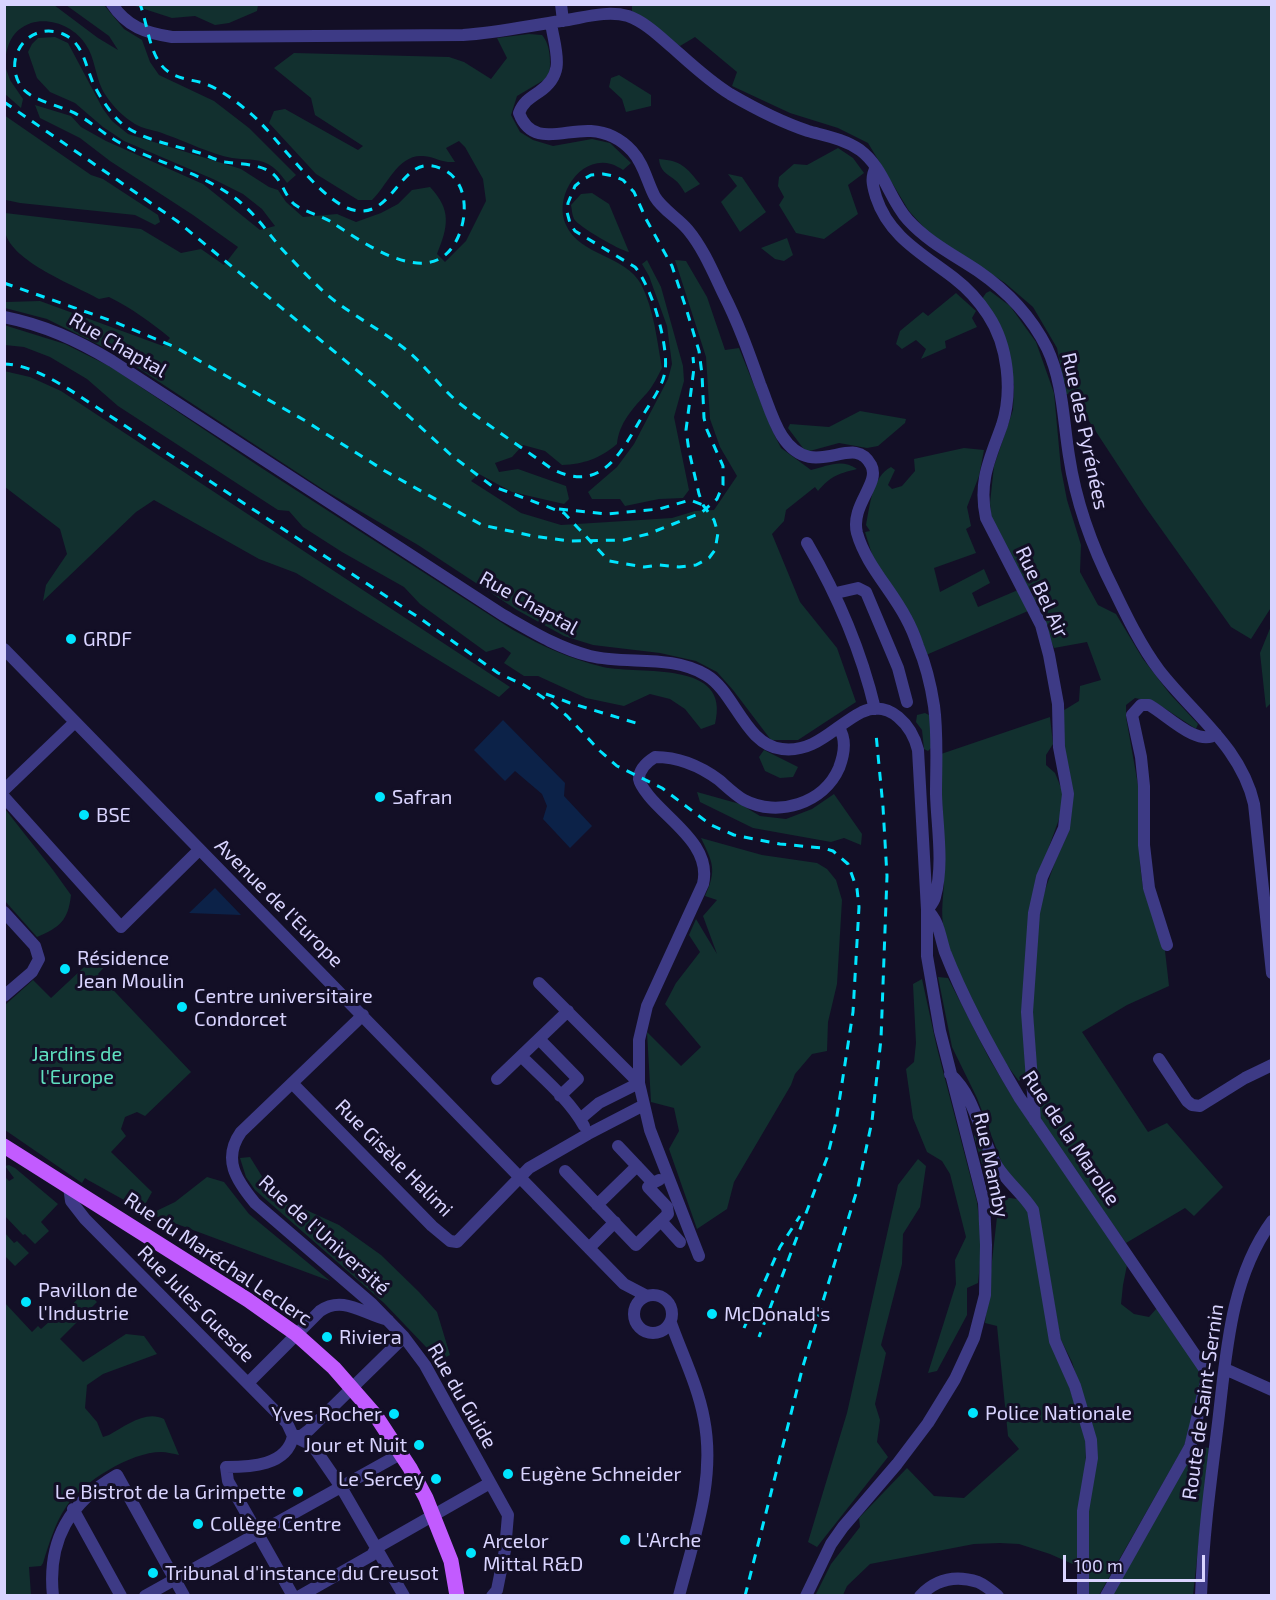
<!DOCTYPE html>
<html>
<head>
<meta charset="utf-8">
<style>
  body { margin:0 }
  #map { position:relative; width:1276px; height:1600px; overflow:hidden; background:#130f26; font-family:"Exo 2",sans-serif }
  canvas { display:block }
  .frame { position:absolute; inset:0; border:6px solid #d9d4ff; pointer-events:none }
  .scale { position:absolute; left:1063px; top:1555px; width:142px; height:27px; box-sizing:border-box; border:3px solid #d9d4ff; border-top:0; padding-left:8px; font-size:18px; line-height:21px; white-space:nowrap; color:#d9d4ff; -webkit-text-stroke:4px #130f26; paint-order:stroke }
</style>
</head>
<body>
<div id="map">
<canvas width="1276" height="1600"></canvas>
<div class="frame"></div>
<div class="scale">100 m</div>
</div>
<script>
const ctx = document.querySelector('canvas').getContext('2d');
ctx.lineJoin = 'round';
function paint(path, color) { ctx.fillStyle = color; ctx.fill(path, 'evenodd'); }
function strokePath(path, color, width, dash) { ctx.strokeStyle = color; ctx.lineWidth = width; ctx.lineCap = dash ? 'butt' : 'round'; ctx.setLineDash(dash || []); ctx.stroke(path); }
function drawText(font, color, halo, rows, align = 'center') {
  ctx.font = font + ' "Exo 2",sans-serif'; ctx.lineWidth = 6; ctx.setLineDash([]); ctx.textBaseline = 'middle'; ctx.strokeStyle = halo; ctx.fillStyle = color; for (const [text, x, y, turn = 0] of rows) {
    ctx.save(); ctx.translate(x, y); ctx.rotate((+turn || 0) * Math.PI / 180); ctx.textAlign = isNaN(turn) ? turn : align; if (halo) ctx.strokeText(text, 0, 0); ctx.fillText(text, 0, 0); ctx.restore();
  }
}
paint(new Path2D(`
  M5,4L54,5L98,38L118,50L109,36L66,5H104L124,29L142,40L150,62L159,75L214,101L249,128L296,175L287,183C282,176 276,168 268,164C256,158 244,160 232,158C211,154 187,142 167,135C159,131 149,130 141,127C125,120 109,103 102,89C95,75 95,58 86,45C75,27 51,17 31,23C12,30 7,44 5,62Z
  M632,4L1271,5L1272,606L1251,639L1231,627L1144,505L1072,395L1066,394L1057,348L1033,307L1005,283L929,233L909,211L868,143L838,128L790,113L732,86L737,72L695,37L680,46L632,11Z
  M132,5H258L257,11L229,23L215,25L195,16L172,18Z
  M529,34L542,35C551,45 551,64 549,77L517,96L511,115L520,132L533,140L553,146L592,139L610,143L631,163L623,170C620,168 615,165 611,164C579,155 553,198 566,225C580,256 625,255 641,284C654,309 657,341 662,368C658,376 653,386 647,393C633,408 619,423 617,444C599,459 584,464 562,465L545,451L523,445L512,457L495,463L499,472L518,469L566,486L569,499L564,504L512,492L479,474L471,481L521,513L561,525L672,518L695,511L714,510L737,476L720,447L710,419L706,357L675,260L686,261L707,297L725,350L739,348L772,430L781,448L811,470C827,466 842,458 857,469C837,474 831,476 818,491L815,487L786,510L784,521L772,534L800,602L837,648L856,702L798,740H771L733,690L717,672L696,661L660,653L593,645L564,636L517,610L418,545L324,490L115,353L47,319L5,308V302H7L40,301L163,346L170,338C151,322 131,308 109,297L99,299C74,285 12,262 5,232C3,227 5,219 5,213L141,229L181,253L201,249L224,265L238,247L193,215L110,161L80,138L40,118L35,105L71,116L81,127L106,141L203,184L260,230L275,226L262,209L243,194L213,179L124,141L103,127L75,103L50,92L37,78L28,52L32,44L38,38L55,37L68,43L103,109L112,121L128,134L241,169L269,187L278,190L286,202L303,217L337,214L356,222L381,213L398,204L412,190L430,187C452,210 448,227 437,254L445,262L466,241L486,201L483,179L465,147L459,141L446,148L455,162C441,163 436,157 423,156C398,154 387,186 372,200H358L316,174L269,123L274,111L285,109L358,150L363,146L315,115L311,98L274,68L294,53L449,57L464,62L491,79L507,58L497,38Z
  M5,66L10,80L23,99L21,108L5,94Z
  M619,75L651,95V106L626,112L622,99L609,87L611,78Z
  M4,115L91,175L103,179L158,215L160,222L155,225L135,215L20,203L6,200Z
  M838,148L853,158L864,173L848,185L858,214L824,239L796,233L779,205L784,197L778,186L779,177L794,164L807,165Z
  M659,159C682,161 686,167 700,184L685,193C682,188 679,183 675,180C666,173 660,171 659,159Z
  M728,174L742,177L766,212L740,232L721,202L737,186Z
  M592,193L609,204L629,252C619,250 579,227 574,219C572,215 572,210 571,205L581,194Z
  M787,238L793,255L784,261L775,259L761,248Z
  M647,260L661,287L683,366L684,381L674,417L689,490L683,498L659,499L625,506L620,499H592L588,492L617,467L634,444L668,379L672,364L667,326L649,276L642,264Z
  M990,291L1010,306L1036,342L1054,393L1061,469L1067,500L1081,545L1080,572L1098,605L1116,614L1143,659L1170,694L1198,724L1196,729L1155,702L1135,698L1126,705V717L1138,785L1140,865L1143,888L1165,951L1169,986L1127,1005L1082,1032L1148,1132L1167,1123L1223,1187L1194,1216L1185,1208L1126,1243L1045,1129L1040,1116L1032,1006L1040,904L1055,862L1068,833L1073,796L1062,750L1061,712L1079,701L1080,686L1101,680L1087,642L1054,648L1034,602L991,516L990,503L994,466L1013,410L1014,385L982,299L986,293Z
  M956,293L976,311L972,318L977,327L945,341L946,348L921,359L926,349L916,340L902,349L896,344L900,331L923,312L928,316Z
  M4,325L65,344L111,367L260,467L513,630C542,646 570,659 603,667C640,675 732,659 715,724L701,729L685,709L670,699L650,694L624,706L586,698L538,676H524L504,663L511,653L503,647L486,652L420,604L404,587L342,552L303,527L289,511L278,510L118,406L87,379L50,357L24,347L5,345Z
  M4,371L30,377L61,391L510,687L499,697L296,573L259,559L154,500L136,512L43,601L46,585L67,554L60,529L5,487Z
  M860,411L906,419L905,423L878,446L867,448L839,443L806,452L788,428L790,424L829,427Z
  M964,448L984,450L979,476L967,507L971,526L966,529L976,553L934,568L940,592L984,569L990,583L972,593L978,607L1018,590L1028,611L926,655L875,564L865,532L870,531L866,525C870,505 872,477 891,467L895,470L888,485L892,489L902,486L915,471L914,459Z
  M1271,626V703L1266,708L1260,653Z
  M925,713L931,716L932,747L928,751L924,749L922,730L916,722L917,715Z
  M1050,717L1053,744L1046,755V765L1055,773L1062,790V811L1035,885L1027,1073L1019,1081C990,1045 954,974 944,929C940,912 944,895 944,879C944,837 941,796 941,754Z
  M764,750L798,767L793,777L780,778L765,771L759,757Z
  M697,792L740,804L760,816L786,819L812,809L834,794L862,834L861,845L844,838L831,842L753,828L700,802Z
  M5,809L53,870L71,895C68,921 60,927 37,937L5,901Z
  M701,838L762,855L817,863L827,869L836,880L842,900L837,984L828,1022L827,1051L812,1054L795,1074L791,1085L734,1182L727,1209L697,1229L669,1149L679,1131L674,1108L651,1102L647,1032L681,1066L701,1047L665,1004L676,983L700,952L689,935L696,919L717,954L703,916L717,900L705,896C717,870 713,863 701,838Z
  M97,955L106,965L98,974L191,1072L145,1116L137,1112L125,1117L121,1129L126,1136L111,1152L152,1192L142,1210L88,1180L85,1178L82,1183L5,1130V1005L33,980L51,998Z
  M938,977L948,978L989,1058L1013,1098L1127,1265L1123,1285L1121,1304L1134,1314L1149,1317L1157,1308L1199,1368L1203,1378L1195,1412L1184,1446L1099,1595H1088L1085,1404L1072,1362L1060,1338L1039,1214L1003,1166L977,1098L952,1047Z
  M922,979L937,1048L977,1202L982,1244L978,1283L967,1288V1315L937,1371L928,1373L956,1284L955,1260L966,1237L950,1174L942,1161L927,1152L913,1118L906,1069L914,1062L916,1043L913,984Z
  M977,1133L1003,1197L1017,1199L1028,1211L1062,1365L1086,1439L1087,1458L1077,1514V1566L1050,1554L1019,1544L1000,1543L974,1544L870,1564L847,1586L843,1595L815,1596L831,1564L860,1527L859,1518L907,1468L934,1496L964,1498L1019,1449L1008,1436L997,1326L985,1323L997,1217L974,1136Z
  M250,1157L263,1178L282,1199L339,1225L381,1255L419,1292L437,1312L450,1355L436,1362L427,1348L384,1303L255,1190L246,1177L240,1158Z
  M918,1159L926,1166L920,1207L903,1234L902,1264L881,1345L886,1353L875,1404L880,1420L877,1442L888,1457L817,1547L808,1542L847,1413L898,1185Z
  M9,1165L15,1168L58,1204L41,1222L49,1231L35,1244L25,1234L23,1235L5,1216V1177L9,1181L14,1178L5,1166Z
  M207,1177L224,1182L249,1214L330,1281L150,1214L175,1202Z
  M5,1233L14,1243L17,1241L29,1253L15,1266L5,1256Z
  M86,1291L97,1302L60,1339L83,1362L126,1334L144,1336L157,1354L103,1374L87,1385L85,1408L97,1422L103,1437L109,1435C126,1426 145,1410 164,1419L179,1455C174,1454 167,1452 161,1452C131,1452 82,1482 66,1507C55,1523 49,1544 43,1563L41,1566L29,1567L31,1595H5V1303L32,1332L38,1326L41,1329L50,1321L47,1318L52,1313L58,1318Z
  M1196,1446L1209,1448L1193,1595L1111,1596Z`), '#12302f');
paint(new Path2D(`
  M503,720L565,783L564,796L592,826L570,848L543,819L547,806L542,794L515,771L505,781L474,750Z
  M215,888L241,915L189,913Z`), '#0c2248');
strokePath(new Path2D(`
  M112,4C127,27 146,33 172,37L463,35C496,33 528,26 561,21C583,18 606,10 628,16C645,22 659,36 673,48C691,64 709,81 730,94C754,108 781,122 808,131C826,136 844,139 860,150C884,168 889,199 908,220C928,242 954,255 978,271C1007,291 1031,316 1047,348C1063,382 1063,419 1069,456C1076,503 1092,547 1114,590C1127,617 1141,646 1159,670C1193,714 1241,747 1254,804L1272,973
  M561,4L563,21
  M551,23C555,51 567,73 539,92C530,98 523,102 519,113C532,148 564,129 591,131C607,132 621,139 632,151C644,164 647,182 655,197C663,210 678,218 688,230C703,248 713,272 723,293C738,322 749,353 760,384C767,401 772,420 782,436C814,485 853,430 871,465C881,483 850,505 857,533C866,565 891,589 906,618C911,627 915,637 918,646C926,665 931,686 934,706C938,735 936,765 936,794C937,827 944,864 935,897C934,902 930,906 927,910
  M876,167C870,178 873,186 876,197C889,237 923,254 954,278C967,288 979,301 988,315C1008,345 1013,391 1002,425C990,459 978,481 986,518L1041,625L1049,655L1058,704L1059,747L1068,794L1064,828L1042,877L1034,913L1027,1012L1035,1121
  M4,317C44,325 77,340 112,361L503,615C531,631 558,648 590,656C627,665 671,654 706,675C735,692 745,745 782,749C816,753 834,726 862,712C890,699 912,726 918,750L927,910V956L940,1031L984,1203L986,1245L985,1295L974,1338L955,1379L928,1423L897,1464L843,1527L831,1544L806,1596
  M807,543C838,596 861,650 875,709
  M836,593L858,588L866,592L898,668L907,702
  M4,649L624,1284L647,1296
  M4,790L75,722
  M4,797L121,927L199,850
  M927,910C939,920 940,937 945,952C965,1003 991,1050 1019,1097L1208,1374L1190,1447L1106,1596
  M4,912L35,946L39,959L32,972L4,996
  M1167,945L1149,888L1144,845V786L1141,757L1132,715L1141,705H1149C1166,714 1198,748 1216,734
  M539,983L639,1083L599,1103L580,1119
  M363,1015L241,1132C222,1159 236,1180 255,1203L371,1303L404,1337L425,1365L508,1515L505,1550L497,1590L492,1596
  M539,1039L578,1079L560,1096
  M521,1056C542,1077 570,1100 584,1126
  M1159,1059L1187,1101L1192,1105L1200,1106L1245,1078L1272,1065
  M950,1074C977,1098 979,1136 997,1166C1007,1182 1023,1194 1033,1210L1055,1341L1075,1386L1091,1440L1092,1458L1083,1511V1596
  M497,1079L568,1011
  M292,1083L432,1226L450,1241L457,1242L529,1168L588,1134L644,1105
  M618,1146L653,1183L659,1180
  M565,1171L636,1245L668,1214L667,1207L648,1187L653,1183
  M69,1187L71,1201L85,1219L287,1423L293,1436L305,1442
  M597,1205L637,1166
  M661,1221L680,1242
  M589,1248L615,1222
  M699,1256L650,1130L639,1083V1040L647,1006L703,884C712,846 669,821 649,796C645,791 640,785 639,779C639,769 647,762 655,757C678,757 700,766 719,780C727,787 735,795 744,800C778,818 824,803 839,768C844,755 847,740 839,728
  M634 1314a19 19 0 1 1 38 0a19 19 0 1 1-38 0Z
  M671,1323C682,1354 698,1386 704,1419C716,1480 694,1537 679,1596
  M1225,1369L1272,1390
  M248,1383L320,1311C343,1295 363,1314 388,1320
  M293,1436H301L309,1430L404,1337
  M315,1449L341,1487L404,1596
  M73,1509L121,1596
  M53,1596C47,1540 70,1502 117,1475L184,1596
  M145,1596L402,1453
  M293,1596L228,1481L226,1467C250,1467 287,1466 293,1436
  M300,1596L372,1555L376,1548L490,1483
  M920,1596C936,1579 956,1575 978,1582C985,1585 992,1591 998,1596
  M1201,1596C1203,1540 1210,1486 1217,1431C1226,1361 1228,1281 1272,1221`), '#3d3a85', 12);
strokePath(new Path2D(`
  M4,1146L248,1300L296,1334L334,1368L376,1416L410,1468L426,1498L451,1561L457,1596`), '#c25bff', 15);
strokePath(new Path2D(`
  M4,102L177,221L377,387L451,455L492,486L564,513L609,561L644,567L659,565L679,567L696,565L709,558L715,550L718,533L714,520L703,505L699,494L689,451L686,430L694,368L693,357
  M4,283L112,321L175,347L304,420L385,471L482,525L533,536L570,541L624,540L648,534L701,513L717,499L723,485V466L707,430L704,418L702,374L699,351L686,308L672,266L646,219L634,192L623,180L614,176L603,174L591,175L582,180L575,186L568,203L567,212L570,223L575,231L635,267C652,287 669,346 665,372C662,388 650,403 642,417C620,454 601,494 552,469C521,447 489,426 459,403C441,388 427,368 410,353C383,330 350,315 324,292C309,278 295,263 281,248C268,233 256,215 240,202C206,174 160,164 122,144C106,136 94,124 78,115C63,106 35,102 23,89C0,60 28,20 63,34C84,43 85,66 94,85C100,97 109,111 119,121C139,140 174,145 200,153C208,156 216,160 225,162C238,164 255,164 267,170C282,177 283,194 294,204C306,213 321,215 333,223C361,241 422,286 451,249C467,229 472,186 446,171C403,146 397,214 359,211C324,209 278,136 250,113C237,102 221,90 206,84C192,79 177,80 165,69C149,54 148,25 140,4
  M4,364C36,364 77,395 104,412L421,619L498,673L524,685L550,702L567,716L600,751L617,766L662,788L711,825L734,835L780,844L823,848L833,851L848,864L857,889L859,907L853,1012L836,1122L827,1158L759,1337
  M559,509L607,514L659,509L690,500L703,505
  M546,694L570,703L636,723
  M744,1328L780,1247L800,1216
  M745,1596L803,1366L858,1187L872,1121L881,1039L887,876L883,807L876,734`), '#00e5ff', 3, [9, 8]);
for (const [x, y, r, color] of [
  [71,639,6,"#00e5ff"],
  [380,797,6,"#00e5ff"],
  [84,815,6,"#00e5ff"],
  [65,969,6,"#00e5ff"],
  [182,1007,6,"#00e5ff"],
  [26,1302,6,"#00e5ff"],
  [712,1314,6,"#00e5ff"],
  [327,1337,6,"#00e5ff"],
  [973,1413,6,"#00e5ff"],
  [394,1414,6,"#00e5ff"],
  [419,1445,6,"#00e5ff"],
  [508,1474,6,"#00e5ff"],
  [436,1479,6,"#00e5ff"],
  [298,1492,6,"#00e5ff"],
  [198,1524,6,"#00e5ff"],
  [625,1540,6,"#00e5ff"],
  [471,1553,6,"#00e5ff"],
  [153,1573,6,"#00e5ff"]
]) { const dot = new Path2D(); dot.arc(x, y, r, 0, 2 * Math.PI); ctx.fillStyle = color; ctx.fill(dot); strokePath(dot, '#130f26', 2); }
drawText('20px', '#d9d4ff', '#130f26', [
  ["Rue Chaptal",118,345,30],
  ["Rue des Pyrénées",1085,431,78],
  ["Rue Bel Air",1042,592,65],
  ["Rue Chaptal",529,603,29],
  ["Avenue de l'Europe",279,903,45],
  ["Rue de la Marolle",1071,1138,56],
  ["Rue Gisèle Halimi",394,1158,45],
  ["Rue Mamby",991,1165,78],
  ["Rue de l'Université",324,1235,42],
  ["Rue du Maréchal Leclerc",218,1259,34],
  ["Rue Jules Guesde",196,1304,45],
  ["Rue du Guide",462,1396,60],
  ["Route de Saint-Sernin",1203,1402,-82]
]);
drawText('20px', '#d9d4ff', '#130f26', [
  ["GRDF",83,639],
  ["Safran",392,797],
  ["BSE",96,815],
  ["Résidence",77,958],
  ["Jean Moulin",77,981],
  ["Centre universitaire",194,996],
  ["Condorcet",194,1019],
  ["Pavillon de",38,1290],
  ["l'Industrie",38,1313],
  ["McDonald's",724,1314],
  ["Riviera",339,1337],
  ["Police Nationale",985,1413],
  ["Yves Rocher",382,1414,"right"],
  ["Jour et Nuit",407,1445,"right"],
  ["Eugène Schneider",520,1474],
  ["Le Sercey",424,1479,"right"],
  ["Le Bistrot de la Grimpette",286,1492,"right"],
  ["Collège Centre",210,1524],
  ["L'Arche",637,1540],
  ["Arcelor",483,1541],
  ["Mittal R&D",483,1564],
  ["Tribunal d'instance du Creusot",165,1573]
], 'left');
drawText('20px', '#5fe0c0', '#130f26', [
  ["Jardins de",77,1054],
  ["l'Europe",77,1077]
]);
</script>
</body>
</html>
